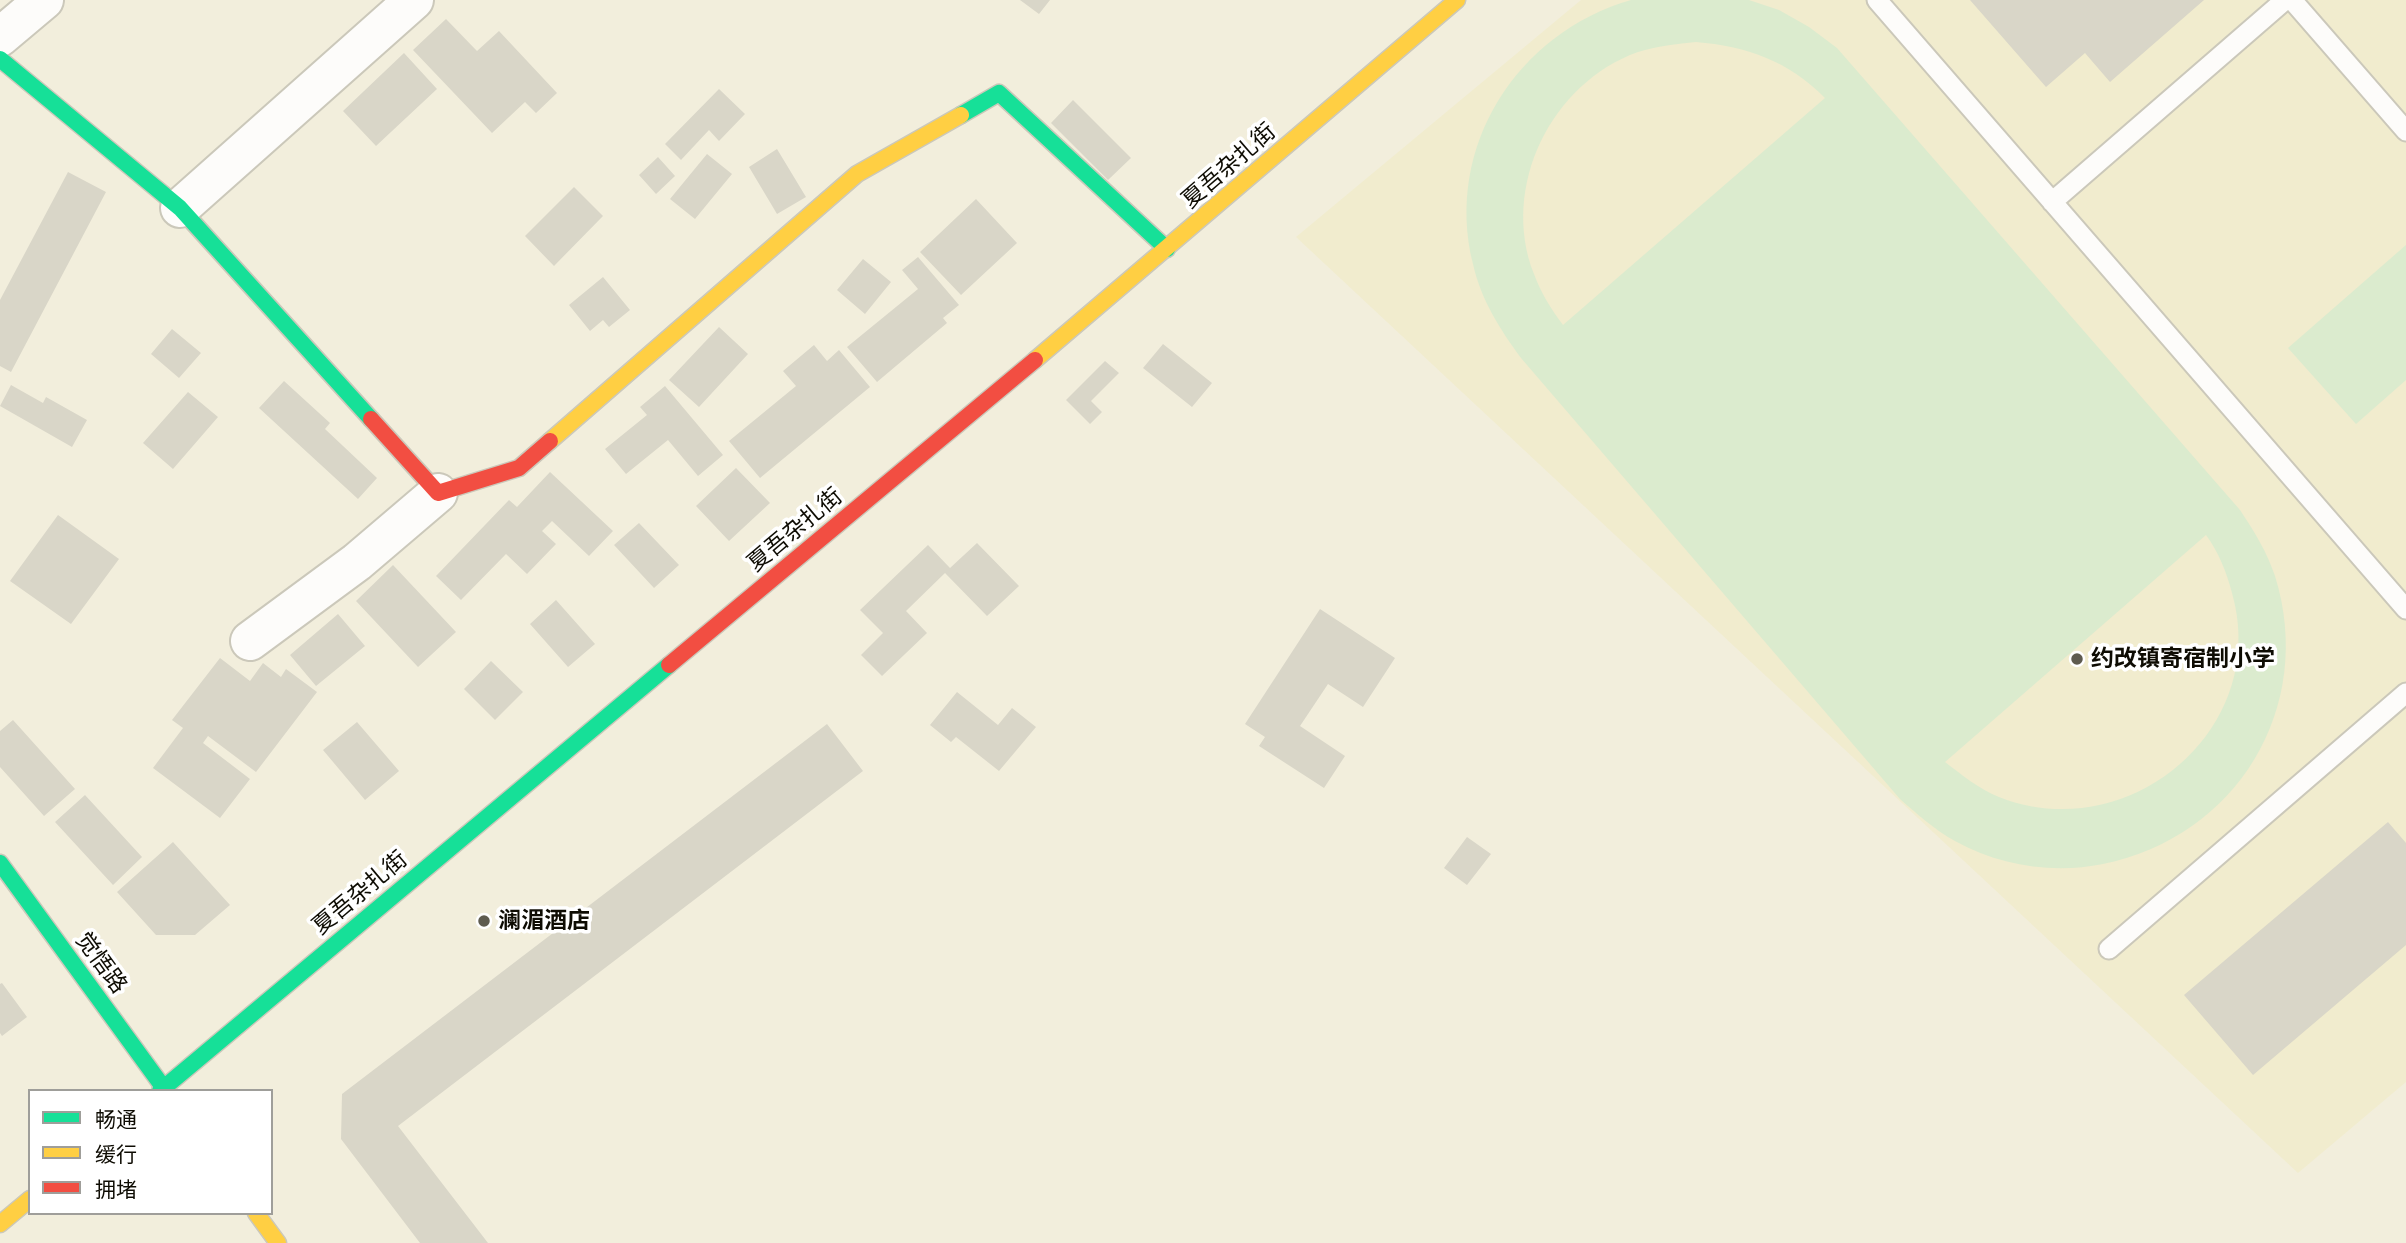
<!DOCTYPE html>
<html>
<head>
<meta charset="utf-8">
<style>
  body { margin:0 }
  #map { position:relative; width:2406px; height:1243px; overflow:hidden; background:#f2eedc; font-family:Raleway,"Noto Sans SC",sans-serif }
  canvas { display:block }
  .legend { position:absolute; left:28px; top:1089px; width:245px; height:126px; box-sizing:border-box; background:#fff; border:2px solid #9f9e9a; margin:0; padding:9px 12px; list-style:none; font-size:21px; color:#0e0c03 }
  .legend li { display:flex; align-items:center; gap:14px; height:35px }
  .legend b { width:35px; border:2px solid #9f9e9a }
</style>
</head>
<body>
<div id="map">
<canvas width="2406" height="1243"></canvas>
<ul class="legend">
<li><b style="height:9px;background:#16e098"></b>畅通</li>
<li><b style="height:9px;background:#ffcf43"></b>缓行</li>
<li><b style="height:9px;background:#f24e42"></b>拥堵</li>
</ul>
</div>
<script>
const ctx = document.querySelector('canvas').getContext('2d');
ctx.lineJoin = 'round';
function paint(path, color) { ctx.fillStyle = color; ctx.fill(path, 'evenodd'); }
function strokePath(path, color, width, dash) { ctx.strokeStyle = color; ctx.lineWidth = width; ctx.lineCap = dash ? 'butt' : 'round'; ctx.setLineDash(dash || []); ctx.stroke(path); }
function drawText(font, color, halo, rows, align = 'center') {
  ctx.font = font + ' Raleway,"Noto Sans SC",sans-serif'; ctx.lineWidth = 7; ctx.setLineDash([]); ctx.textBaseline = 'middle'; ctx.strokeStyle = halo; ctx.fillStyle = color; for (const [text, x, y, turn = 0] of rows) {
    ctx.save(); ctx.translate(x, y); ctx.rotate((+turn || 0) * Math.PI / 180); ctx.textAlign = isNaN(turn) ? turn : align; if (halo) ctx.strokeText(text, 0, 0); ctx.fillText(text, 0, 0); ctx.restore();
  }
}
paint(new Path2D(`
  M1581,0H2406V1082L2298,1173L1296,237Z`), '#f1ecce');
paint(new Path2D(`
  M1631,0H1749L1779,10L1809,27L1837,48L2240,510C2254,531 2267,552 2275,576C2316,707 2237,837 2103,864C2054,874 1999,866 1955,841C1935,830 1917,814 1900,799L1521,358C1500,329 1481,300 1473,264C1444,147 1517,33 1631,0ZM1696,42C1746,46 1789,61 1825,98L1563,325C1551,309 1541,293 1534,274C1500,187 1551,83 1638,52C1657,46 1677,44 1696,42ZM2206,535C2218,551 2227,573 2232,593C2271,730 2128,848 1999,797C1979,789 1962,775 1945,762Z
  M2406,245V380L2356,424L2288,348Z`), '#dbebce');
paint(new Path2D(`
  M1020,0H1050L1039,14Z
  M1970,0H2204L2110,82L2085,53L2046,87Z
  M446,19L477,51L499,31L557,93L536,113L525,102L492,133L413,50Z
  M404,53L437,89L376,146L343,111Z
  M719,89L745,114L719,141L709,130L681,160L665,144Z
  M1073,100L1131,158L1108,180L1051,123Z
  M777,149L806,197L777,214L749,167Z
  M707,154L732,174L695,219L670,199Z
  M658,157L675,176L656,194L639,175Z
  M68,172L106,192L11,372L0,366V300Z
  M574,187L603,216L554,266L525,236Z
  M976,199L1017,243L961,295L920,252Z
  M918,257L959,305L943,318L947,323L877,382L847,347L918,289L902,270Z
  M863,259L891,282L865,314L837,290Z
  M603,277L630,310L609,327L603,320L590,331L569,305Z
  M719,327L748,354L699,407L669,380Z
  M172,329L201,353L179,378L151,354Z
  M1163,344L1212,383L1192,407L1143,368Z
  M814,345L827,361L839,350L870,387L760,478L729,441L796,386L783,371Z
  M1105,361L1119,373L1091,401L1102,412L1090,424L1066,400Z
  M284,381L330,423L325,429L377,478L358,499L259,408Z
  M11,385L43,403L46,397L87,420L72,447L0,406Z
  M665,386L723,455L698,476L668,440L626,474L605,449L647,415L640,407Z
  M188,392L218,417L173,469L143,443Z
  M736,468L770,503L729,541L696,506Z
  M550,472L613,531L589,556L552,521L542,531L556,544L527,574L506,554L461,600L436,576L509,500L517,507Z
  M58,515L119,559L71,624L10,581Z
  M639,523L679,565L654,588L614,545Z
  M977,543L1019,586L987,616L945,573L906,611L927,633L882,676L861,655L883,633L860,610L928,545L950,568Z
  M393,565L456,632L418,667L356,601Z
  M556,600L595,644L568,667L530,624Z
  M1320,609L1395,658L1363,707L1328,684L1300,726L1345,756L1324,788L1259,746L1265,737L1245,724Z
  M338,614L365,646L316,686L290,655Z
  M220,658L250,681L263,663L281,677L286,669L317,692L256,772L208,736L203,743L250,779L220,818L153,768L183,728L172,720Z
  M491,661L523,692L495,720L464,689Z
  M957,692L998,725L1012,708L1036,727L999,771L956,737L951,742L930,725Z
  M13,720L75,789L44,816L0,767V731Z
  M357,722L399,771L365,800L323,750Z
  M827,724L863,771L398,1126L488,1243H420L341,1139L342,1094Z
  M85,795L142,857L113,885L55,822Z
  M2388,822L2406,843V945L2253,1075L2184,995Z
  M1467,837L1491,854L1467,885L1444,868Z
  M173,842L230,905L195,935H156L117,892Z
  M2,983L27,1017L2,1036L0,1033V984Z`), '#d9d6c8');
const lane = new Path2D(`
  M1877,0L2406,609
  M2292,0L2406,131
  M2052,202L2285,0
  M2109,949L2406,693`);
const street = new Path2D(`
  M0,37L44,0
  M180,208L414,0
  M250,641L357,562L438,493`);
const fast = new Path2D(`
  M0,59L180,208L371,419
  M961,115L999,93L1167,249
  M0,863L166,1091
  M160,1091L669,665`);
const slow = new Path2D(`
  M1035,360L1457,0
  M550,441L857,174L961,115
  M256,1213L278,1243
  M0,1224L30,1199`);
const jam = new Path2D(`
  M371,419L438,493L519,468L550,441
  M669,665L1035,360`);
strokePath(lane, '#cbc8ba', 23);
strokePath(street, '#cbc8ba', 42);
strokePath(fast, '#cbc8ba', 19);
strokePath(slow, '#cbc8ba', 19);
strokePath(jam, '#cbc8ba', 19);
strokePath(lane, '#fdfcfa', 19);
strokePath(street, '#fdfcfa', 38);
strokePath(fast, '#16e098', 16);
strokePath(slow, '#ffcf43', 16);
strokePath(jam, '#f24e42', 16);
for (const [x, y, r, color] of [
  [2077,659,7,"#5e5b4f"],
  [484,921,7,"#5e5b4f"]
]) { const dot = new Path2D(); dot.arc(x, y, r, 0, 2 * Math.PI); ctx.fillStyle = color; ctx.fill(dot); strokePath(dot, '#fff', 2.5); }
drawText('23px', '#0e0c03', '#fff', [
  ["夏吾杂扎街",1229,166,-41],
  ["夏吾杂扎街",795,530,-40],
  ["夏吾杂扎街",360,893,-40],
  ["觉悟路",101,963,54]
]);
drawText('bold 23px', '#0e0c03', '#fff', [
  ["约改镇寄宿制小学",2091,659],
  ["澜湄酒店",498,921]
], 'left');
</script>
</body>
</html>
